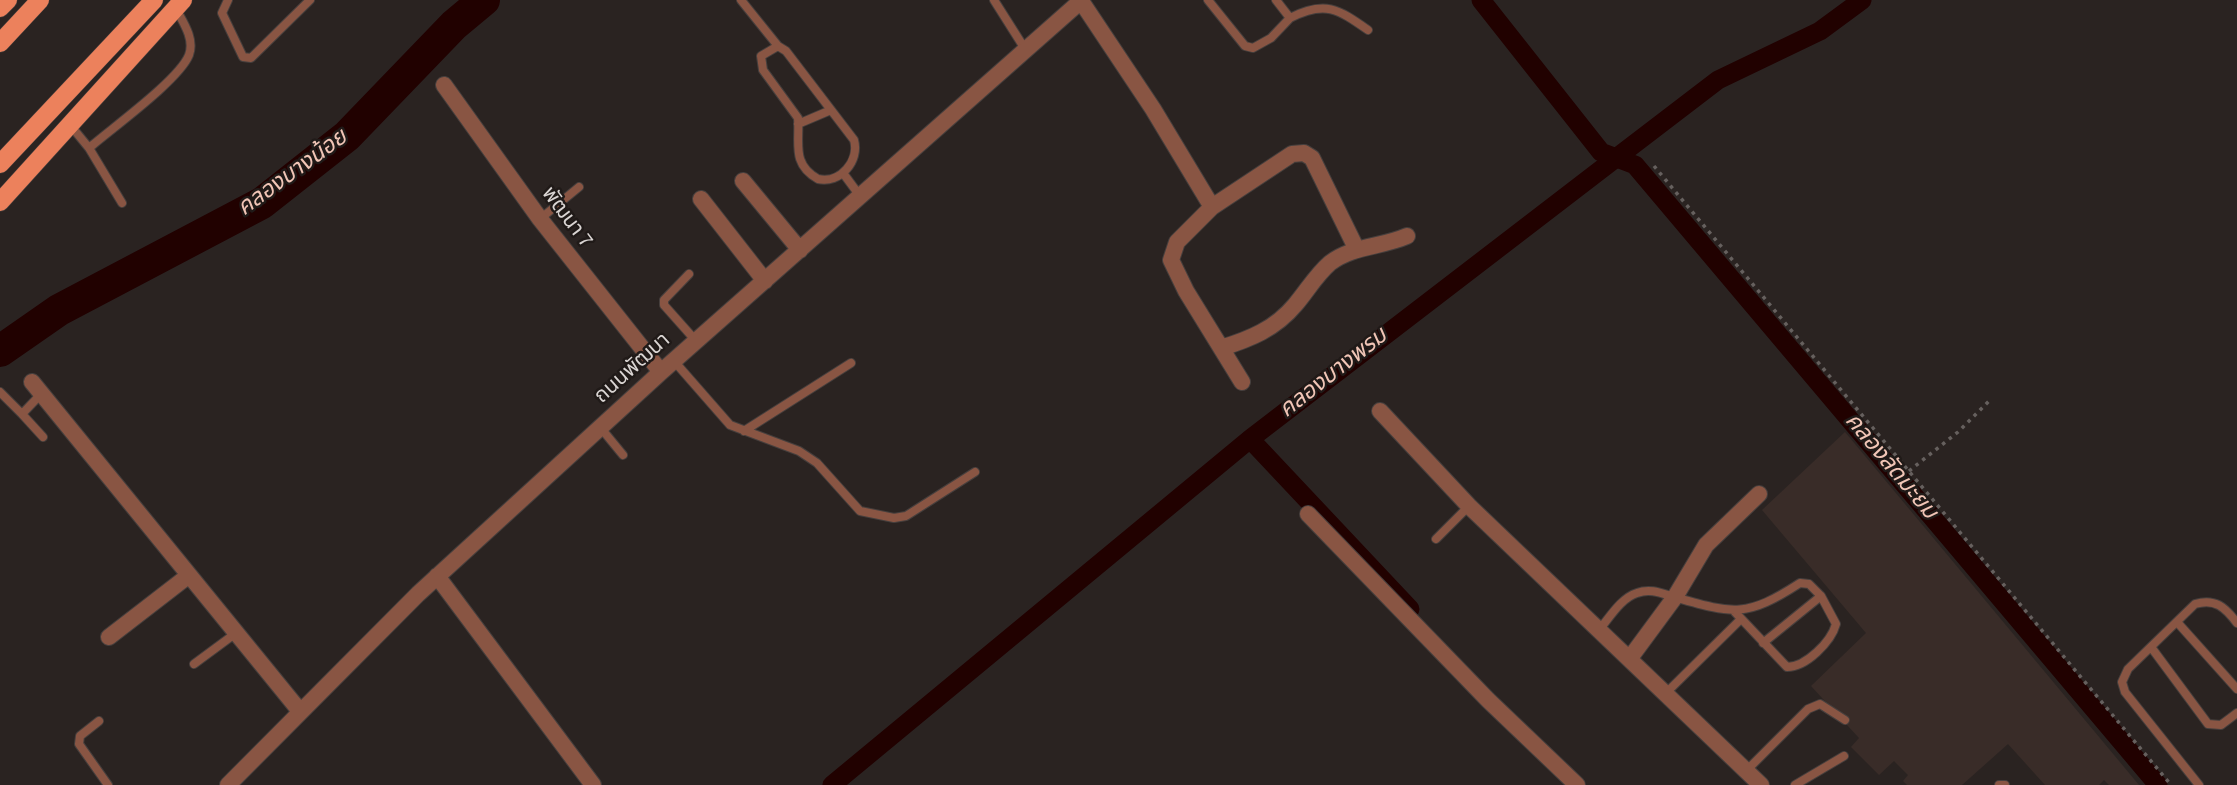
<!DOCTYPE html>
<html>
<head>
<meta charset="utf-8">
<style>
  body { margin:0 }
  canvas { display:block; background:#2a2321 }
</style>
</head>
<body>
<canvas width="2237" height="785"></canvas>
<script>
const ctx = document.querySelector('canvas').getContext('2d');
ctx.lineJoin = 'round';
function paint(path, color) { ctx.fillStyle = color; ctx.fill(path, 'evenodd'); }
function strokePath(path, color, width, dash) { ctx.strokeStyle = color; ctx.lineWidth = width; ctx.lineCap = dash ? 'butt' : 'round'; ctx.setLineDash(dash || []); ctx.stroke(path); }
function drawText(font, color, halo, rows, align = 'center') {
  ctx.font = font + ' "Source Sans 3","Noto Sans Thai",sans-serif'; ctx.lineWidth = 5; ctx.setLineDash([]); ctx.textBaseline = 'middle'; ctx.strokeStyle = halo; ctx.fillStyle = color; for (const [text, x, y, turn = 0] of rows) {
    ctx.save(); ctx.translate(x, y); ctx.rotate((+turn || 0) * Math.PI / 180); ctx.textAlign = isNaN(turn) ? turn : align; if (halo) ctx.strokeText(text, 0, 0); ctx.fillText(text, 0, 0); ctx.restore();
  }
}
paint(new Path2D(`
  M1845,432L2139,785H2109L2104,780L2099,785H2045L2008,744L1962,785H1907L1903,781L1908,775L1894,761L1879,775L1851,747L1859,738L1811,686L1866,633L1762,510Z`), '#392c28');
strokePath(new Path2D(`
  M1481,0L1601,152L1635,165L2158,785
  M1250,439L1410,609
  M832,785L1250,439L1616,158L1718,80L1820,31L1862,0`), '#210100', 19);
strokePath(new Path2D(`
  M0,351L59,310L262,203L347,136L454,25L484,0`), '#210100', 32);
const lane = new Path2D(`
  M228,0L222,13L243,57L251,58L310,0
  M741,0L778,46
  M994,0L1025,49
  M1208,0L1245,46L1253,48L1271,38L1290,18L1276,0
  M1290,18C1325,0 1338,9 1368,30
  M778,46L786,51L854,140C860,161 840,184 818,179C791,164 800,143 798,118L763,70L761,56Z
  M798,124L831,110
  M71,126L89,148L122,203
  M89,148C112,128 179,80 189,55C195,39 183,22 176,9
  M843,173L860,196
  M540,219L579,187
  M689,274L664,300V305L696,341
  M674,361L730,425L799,451L817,463L860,511L894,518L906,516L975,472
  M0,392L22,414L42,393
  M22,414L43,437
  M600,427L623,455
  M744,431L851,363
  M1436,539L1469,506
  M1733,610L1787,667C1806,667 1831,642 1836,624L1821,596L1763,643
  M2177,622L2237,689
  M1599,630C1610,617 1621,598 1637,593C1650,588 1661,593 1674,597C1734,614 1746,618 1800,583L1809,584L1821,596
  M2151,647L2208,724L2221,725L2237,713
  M194,664L236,633
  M1666,693L1741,619
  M99,721L80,736L79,744L108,785
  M1745,772L1808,709L1820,704L1845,720
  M1795,785L1844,756
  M1999,785H2005
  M2199,785L2125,692L2122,682L2128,669L2195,604C2215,598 2225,607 2237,623`);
const street = new Path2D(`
  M1081,1L1153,109L1212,207L1177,242L1171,260L1186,291L1242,382
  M444,85L540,219L661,372
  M743,181L800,250
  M701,199L765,281
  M1212,207L1292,154L1304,153L1312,158L1357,250
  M1221,348C1250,339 1275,329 1295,305C1307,291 1316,275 1330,263C1352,246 1382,247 1407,236
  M32,382L299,710
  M1380,411L1469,506L1761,785
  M1308,514L1488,700L1577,785
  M437,576L593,785
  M109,637L188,576
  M1630,658L1675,597L1706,545L1759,494
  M228,785L418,594L661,372L1082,0`);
const primary = new Path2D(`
  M0,8L8,0
  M0,43L40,0
  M0,164L154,0
  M0,202L183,0`);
strokePath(lane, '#463f3d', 10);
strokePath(street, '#463f3d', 18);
strokePath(primary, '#463f3d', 19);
strokePath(new Path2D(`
  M1654,166L2171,785
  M1909,471L1958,432L1990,400`), '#66605e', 3.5, [3.5, 5]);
strokePath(lane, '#895543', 8);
strokePath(street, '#895543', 16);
strokePath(primary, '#ec815c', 18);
drawText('21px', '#dad5d3', '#201a18', [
  ["พัฒนา 7",566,218,53],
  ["ถนนพัฒนา",633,369,-42]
]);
drawText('italic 23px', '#f1c5b6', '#201a18', [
  ["คลองบางน้อย",293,174,-36],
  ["คลองบางพรม",1334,374,-38],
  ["คลองลัดมะยม",1890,467,50]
]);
</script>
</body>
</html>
